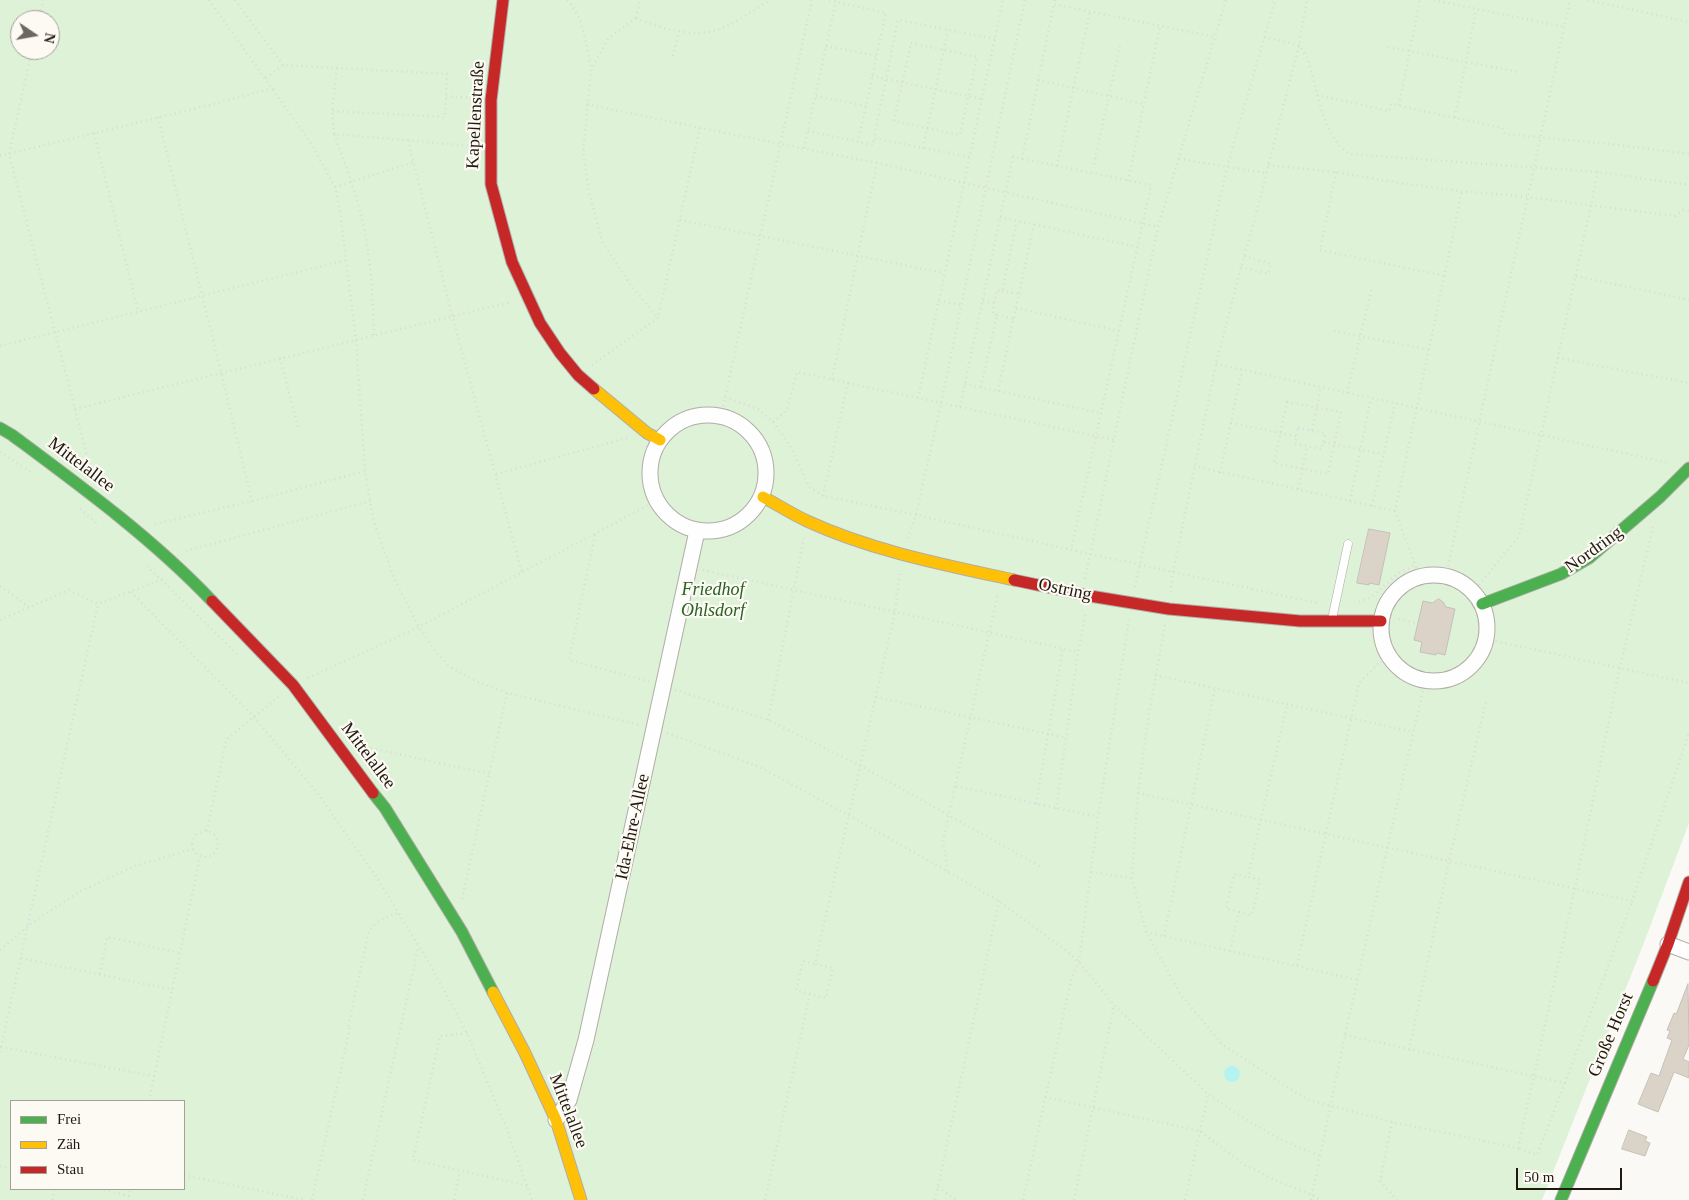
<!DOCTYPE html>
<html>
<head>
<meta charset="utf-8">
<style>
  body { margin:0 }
  #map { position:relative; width:1689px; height:1200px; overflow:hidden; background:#fbf9f6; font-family:Georgia,serif }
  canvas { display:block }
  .legend { position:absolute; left:10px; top:1100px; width:175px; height:90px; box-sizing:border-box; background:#fdfaf4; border:1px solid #a4a098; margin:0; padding:6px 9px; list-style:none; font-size:15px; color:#1f190f }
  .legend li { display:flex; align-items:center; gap:10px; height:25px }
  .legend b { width:25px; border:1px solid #a4a098 }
  .north { position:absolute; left:10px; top:10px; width:50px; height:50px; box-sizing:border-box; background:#fdfaf4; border:1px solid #a4a098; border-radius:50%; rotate:102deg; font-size:14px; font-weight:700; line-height:20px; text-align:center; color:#1f190f }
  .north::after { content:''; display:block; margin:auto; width:18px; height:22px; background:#6c6760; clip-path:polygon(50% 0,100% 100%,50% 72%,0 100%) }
  .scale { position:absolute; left:1516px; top:1168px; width:106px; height:22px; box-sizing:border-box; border:2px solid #1f190f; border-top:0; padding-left:6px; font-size:15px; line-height:18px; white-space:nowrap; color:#1f190f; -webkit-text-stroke:4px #fdfaf4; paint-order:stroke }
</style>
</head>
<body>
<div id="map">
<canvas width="1689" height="1200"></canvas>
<ul class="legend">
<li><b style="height:6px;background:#4caf50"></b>Frei</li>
<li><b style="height:6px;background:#ffc107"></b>Zäh</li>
<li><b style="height:6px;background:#c62828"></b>Stau</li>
</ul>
<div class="north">N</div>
<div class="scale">50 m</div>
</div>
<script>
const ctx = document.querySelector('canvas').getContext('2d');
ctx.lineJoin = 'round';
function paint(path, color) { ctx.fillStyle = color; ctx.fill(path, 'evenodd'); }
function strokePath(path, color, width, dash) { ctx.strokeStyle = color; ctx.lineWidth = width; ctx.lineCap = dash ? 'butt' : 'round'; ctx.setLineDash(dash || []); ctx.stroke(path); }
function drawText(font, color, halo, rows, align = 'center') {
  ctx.font = font + ' Georgia,serif'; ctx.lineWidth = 4.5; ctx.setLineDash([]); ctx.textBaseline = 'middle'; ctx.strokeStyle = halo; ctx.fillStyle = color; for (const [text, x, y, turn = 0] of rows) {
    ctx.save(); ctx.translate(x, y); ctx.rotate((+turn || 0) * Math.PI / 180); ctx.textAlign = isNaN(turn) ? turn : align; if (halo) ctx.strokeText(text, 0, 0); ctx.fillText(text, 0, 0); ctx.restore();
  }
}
paint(new Path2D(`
  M0,0H1689V823L1645,940L1542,1200H0ZM20,20H50V50H20ZM11,1101H184V1189H11Z`), '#ddf2d7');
paint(new Path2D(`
  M1224 1074a8 8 0 1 1 16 0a8 8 0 1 1-16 0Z`), '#b5f2f2');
const building = new Path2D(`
  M1369,529L1390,533L1379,585L1369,583V585L1357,583Z
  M1439,599L1443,602L1446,607L1455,609L1445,655L1437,653L1436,655L1420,652L1422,642L1414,640L1423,601L1432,603Z
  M1688,984L1689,1045L1683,1059L1689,1062V1078L1674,1072L1658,1112L1638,1104L1651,1073L1659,1076L1672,1040L1667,1038L1670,1031L1667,1030L1674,1013L1676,1014Z
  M1629,1130L1647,1137L1645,1141L1650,1143L1645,1156L1622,1149Z`);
paint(building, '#dbd3c7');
strokePath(building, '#c5c1bb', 1);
const lane = new Path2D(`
  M1332,619L1348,544`);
const street = new Path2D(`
  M650 473a58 58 0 1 1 116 0a58 58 0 1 1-116 0Z
  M1381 628a53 53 0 1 1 106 0a53 53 0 1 1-106 0Z
  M1668,944L1689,952
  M556,1120L569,1100L586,1040L697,531`);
const fast = new Path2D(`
  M0,428L12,435C82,487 152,538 212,601
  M1482,604L1561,574L1589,558L1660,497L1689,468
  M373,793L385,808L462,932L493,992
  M1561,1200L1653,981`);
const slow = new Path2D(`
  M594,389L647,433L660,440
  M763,497C778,505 792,514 807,521C872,551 945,565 1014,580
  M493,992L525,1053L556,1120L581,1200`);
const jam = new Path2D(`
  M503,0L491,100V184L512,262L540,323L560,353L578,375L594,389
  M1014,580L1090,596L1169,609L1300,621H1381
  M212,601L293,685L373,793
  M1653,981L1668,944L1689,882`);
strokePath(lane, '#b1ada7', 9);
strokePath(street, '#b1ada7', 17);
strokePath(fast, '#b1ada7', 13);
strokePath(slow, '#b1ada7', 13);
strokePath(jam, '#b1ada7', 13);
strokePath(new Path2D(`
  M209,0L311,143L335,187L340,210L356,340L365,471L370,501L375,525L394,578L419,627L438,655L452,668L480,683L507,693L640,725
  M235,0L283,65
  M567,0C584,16 586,47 591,69
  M829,0L886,13L858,142
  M1055,0L1054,4L1215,37
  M1434,0L1564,27
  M1588,0L1689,22
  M636,18L608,39L591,70L583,153L589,192L602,241L630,284L658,318
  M636,18C658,27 685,36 708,32C729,29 752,11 770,0
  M636,18L640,0
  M39,20L43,0
  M1264,37L1299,45C1302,49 1305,54 1307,58C1318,87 1321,137 1350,154L1598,172L1689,185
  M911,43L977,57L960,135L894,121Z
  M826,46L877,56
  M1388,47L1518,72
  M32,50L9,154L91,471
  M673,56L679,31
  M872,76L982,99
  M266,78L283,65L447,74L445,117L332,111
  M1038,80L1144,104
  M1317,95L1389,111L1391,104L1502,128L1505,134L1609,144L1689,154
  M446,96L474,98
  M816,96L866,106
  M587,104L700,128L877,163L1158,227
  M1399,105L1420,0
  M158,117L221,372L252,501
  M1455,117L1476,10
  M808,131L873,145L874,138
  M94,133L138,311
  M334,134L332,111L337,68
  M408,140L452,315L522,573
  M804,148L836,1
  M923,148L948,30
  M0,156L218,103L273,88
  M969,157L874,138L898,20L995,39
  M1022,159L1054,4
  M1179,159L1266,173
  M1094,164L1120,44
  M1268,165L1336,172L1399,183L1462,191L1528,197L1675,216L1683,210L1689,211
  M1057,166L1090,11
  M1336,172L1320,250L1446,276
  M1128,181L1160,26
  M335,187L414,162
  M1000,217L1138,247
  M680,220L944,273
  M1241,267L1268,274L1271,264L1244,256
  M1576,276L1689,300
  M1002,291L1019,294
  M939,301L962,305
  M983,301L994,303
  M1016,308L1119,331
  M997,315L1014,319
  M1334,331L1430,350
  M374,335C373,301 371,266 365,232C358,199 346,166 334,134L473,146
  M0,346L346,260
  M280,358L298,427
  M1558,358L1689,383
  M1216,364L1669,463
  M592,365L658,318L700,128
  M832,379L877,163
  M965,384L1101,413
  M981,387L997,315L992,314L997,290L1002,291L1017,221
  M998,391L1034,224
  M1347,393L1372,287
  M725,397L758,409L773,422L791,447L809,487L823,496L916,515L1090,554L1317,603
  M918,398L1003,0
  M1287,402L1341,412L1328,474L1274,463Z
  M960,407L1013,157L1151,185L1071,550
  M75,409L511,302
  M721,416L812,0
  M773,422L787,410L797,372L1114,440
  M1231,423L1296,436
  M1298,428L1325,433L1322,449L1295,444Z
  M1312,430L1321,387
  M1324,442L1383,454
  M0,452L32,473
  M1194,466L1395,511
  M1220,473L1242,370
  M496,474L627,438
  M1298,489L1307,447
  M823,496L848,383
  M1350,501L1371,398
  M1372,506L1395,403
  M80,509L99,525
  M155,524L252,501L365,471
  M595,535L569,660L651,682
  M908,538L916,515L941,403L1025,0
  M186,551L370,501
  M147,566L238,655
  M703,570L1078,652
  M1446,576L1570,0
  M1420,577L1395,511L1462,191
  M1085,579L1158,227L1226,0
  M1479,585L1519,536L1598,172
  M0,586L29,607
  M1135,587L1227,167L1275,0
  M131,592L254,717L319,795L379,881L431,966L467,1033L506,1127L532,1200
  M1171,592L1173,572L1216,364L1241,267L1255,218L1299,45L1307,0
  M1359,602L1370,598L1400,572L1415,565
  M1399,619L1416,623
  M0,620L69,590L98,604L163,579
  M1165,625L1148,719L1138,793L1132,878L1146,932L1181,995L1222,1044L1290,1089L1309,1100L1392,1122L1518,1148L1575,888L1620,667L1653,527
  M1486,639L1689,683
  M1155,675L1413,732
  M308,678L419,627L656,501
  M675,690L768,720L861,766L1041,867
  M876,697L1067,738
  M768,720L804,538
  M667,733L760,767L850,816L999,901L1064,949L1079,962L1114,1005L1208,1094L1242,1117L1278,1138L1302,1149L1319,1155
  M361,746L490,774
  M956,786L1098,817
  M1138,793L1632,901L1689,733
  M1036,804L1063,648
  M1056,809L1078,652L1086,612
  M192 844a13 13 0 1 1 26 0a13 13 0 1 1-26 0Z
  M207,831L226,740L281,695
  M948,871L943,841L998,593
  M1091,872L1132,878
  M462,899L507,693
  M1239,912L1226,909L1234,874L1248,877
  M1146,932L1358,980
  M1164,936L1215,688
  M0,950L29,925L79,892L135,866L193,849
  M1230,951L1239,912L1252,915L1260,880L1248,877L1287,704
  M21,958L173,990
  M1297,965L1359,683L1388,654
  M100,974L107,937L181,953
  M810,994L796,990L803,961L815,964
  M467,1033L440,1036L413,1160L529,1186
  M1345,1035L1565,1083L1537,1155L1518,1148
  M1,1047L154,1076
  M1409,1050L1449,861L1486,702
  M0,1052L98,604
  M1565,1083L1632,901
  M1045,1097L1200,1131L1245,1165L1275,1180L1312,1195L1320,1200
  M149,1101L200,857
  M1392,1122L1380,1181L1397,1200
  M0,1166L11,1168
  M184,1175L305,1200
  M938,1187L956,1200
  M99,1189L129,1196L130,1189
  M52,1200L55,1189
  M312,1200L350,1028H348L368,934C375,920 385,918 399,913
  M363,1200L418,947
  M454,1200L460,1171
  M765,1200L810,994L826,998L833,968L815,964L895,612L900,570
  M935,1200L999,901
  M1023,1200L1072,976L1079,962L1098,817L1129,620
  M1074,1200L1114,1005
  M1185,1200L1208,1094
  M1311,1200L1345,1035L1425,681`), '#dcdad9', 2.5, [1, 4]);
strokePath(lane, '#fefefe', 8);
strokePath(street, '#fefefe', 15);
strokePath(fast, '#4caf50', 11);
strokePath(slow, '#ffc107', 11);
strokePath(jam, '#c62828', 11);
drawText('18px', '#1f190f', '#fdfaf4', [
  ["Kapellenstraße",476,115,-87],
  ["Mittelallee",81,465,37],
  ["Nordring",1594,550,-36],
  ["Ostring",1065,590,12],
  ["Mittelallee",368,756,53],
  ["Ida-Ehre-Allee",633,827,-78],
  ["Große Horst",1611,1035,-67],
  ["Mittelallee",568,1111,69]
]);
drawText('italic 18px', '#276222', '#fdfaf4', [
  ["Friedhof",713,590],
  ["Ohlsdorf",713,611]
]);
</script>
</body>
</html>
